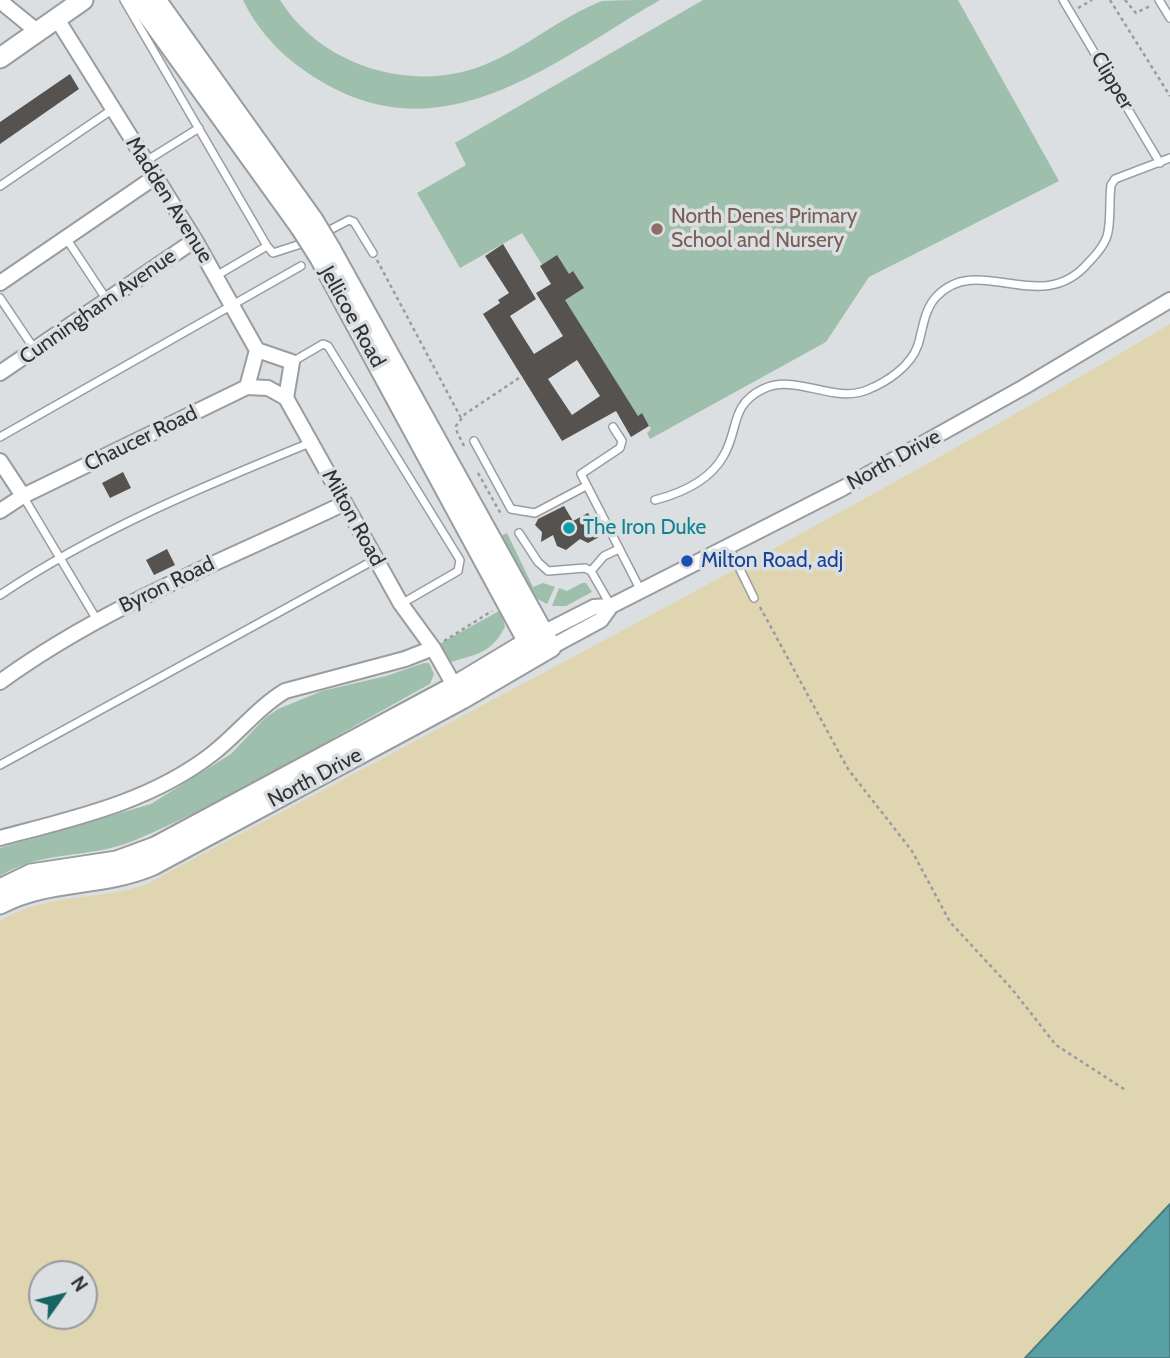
<!DOCTYPE html>
<html>
<head>
<meta charset="utf-8">
<style>
  body { margin:0 }
  #map { position:relative; width:1170px; height:1358px; overflow:hidden; background:#dbdfe2; font-family:Cabin,sans-serif }
  canvas { display:block }
  .north { position:absolute; left:28px; top:1260px; width:70px; height:70px; box-sizing:border-box; background:#dbdfe2; border:2px solid #979a9c; border-radius:50%; rotate:56deg; font-size:19px; font-weight:700; line-height:28px; text-align:center; color:#303233 }
  .north::after { content:''; display:block; margin:auto; width:24px; height:32px; background:#166564; clip-path:polygon(50% 0,100% 100%,50% 72%,0 100%) }
</style>
</head>
<body>
<div id="map">
<canvas width="1170" height="1358"></canvas>
<div class="north">N</div>
</div>
<script>
const ctx = document.querySelector('canvas').getContext('2d');
ctx.lineJoin = 'round';
function paint(path, color) { ctx.fillStyle = color; ctx.fill(path, 'evenodd'); }
function strokePath(path, color, width, dash) { ctx.strokeStyle = color; ctx.lineWidth = width; ctx.lineCap = dash ? 'butt' : 'round'; ctx.setLineDash(dash || []); ctx.stroke(path); }
function drawText(font, color, halo, rows, align = 'center') {
  ctx.font = font + ' Cabin,sans-serif'; ctx.lineWidth = 7; ctx.setLineDash([]); ctx.textBaseline = 'middle'; ctx.strokeStyle = halo; ctx.fillStyle = color; for (const [text, x, y, turn = 0] of rows) {
    ctx.save(); ctx.translate(x, y); ctx.rotate((+turn || 0) * Math.PI / 180); ctx.textAlign = isNaN(turn) ? turn : align; if (halo) ctx.strokeText(text, 0, 0); ctx.fillText(text, 0, 0); ctx.restore();
  }
}
paint(new Path2D(`
  M243,0H280C321,66 412,94 484,65C525,49 560,17 602,1C617,0 643,0 660,0C554,61 444,157 319,80C286,60 260,35 243,0Z
  M703,0H958L1059,181L869,277L826,342L650,439L647,433L651,429L642,414L638,416L522,233L460,268L417,193L466,165L455,143Z
  M507,533L533,587L543,583L555,587L547,604L534,597L500,536Z
  M582,583H586L592,592L566,606H552L559,588L567,591Z
  M501,610L505,627C491,653 478,654 451,662L439,644Z
  M424,663H429L434,674L430,684C332,737 236,798 133,841C89,859 41,850 0,876V848L151,804L231,754L265,718L278,709L322,691L386,676Z`), '#9ebfab');
paint(new Path2D(`
  M1170,324V1213L1034,1358H0V921C44,893 100,901 147,884C490,700 836,522 1170,324ZM42,1274H84V1316H42Z`), '#dfd5b0');
const water = new Path2D(`
  M1170,1204V1358H1025Z`);
paint(water, '#58a0a3');
strokePath(water, '#4c7f81', 2);
paint(new Path2D(`
  M70,74L79,89L0,144V122Z
  M503,244L536,299L510,316L534,354L563,336L536,293L551,284L540,266L557,255L569,274L573,271L584,288L565,300L638,416L642,413L649,426L631,437L616,411L562,441L483,314L500,303L498,300L509,293L485,256ZM577,360L600,396L572,415L548,379Z
  M123,472L131,488L110,498L102,483Z
  M564,506L573,521L588,513L601,536L588,543L580,539L566,550L557,546L553,535L541,542L542,532L535,525L538,519Z
  M167,549L175,565L154,575L146,560Z`), '#55524f');
const lane = new Path2D(`
  M124,0L267,246
  M1063,0L1160,163
  M1159,0L1170,18
  M146,161L199,128
  M0,186L113,109
  M324,233L349,220L354,222L373,253
  M66,238L107,300
  M216,276L267,246L273,253L307,242
  M0,298L35,350
  M292,362L323,344L328,346L460,560L458,571L401,604
  M613,427L622,441L620,448L581,474L641,591
  M0,437L301,266
  M474,441L511,509L535,513L586,486
  M23,496L97,620
  M655,500C682,493 710,481 724,455C739,429 730,405 763,389C796,373 833,404 867,390C887,382 911,366 918,345C923,329 924,309 937,296C979,252 1041,318 1088,263C1096,255 1106,244 1108,232C1111,217 1109,200 1111,185L1115,179L1170,158
  M519,533L538,562L548,571L585,568L591,571L611,606
  M730,549L754,598
  M591,571L604,556L619,549
  M0,595C97,530 204,486 312,442
  M0,765L376,559`);
const street = new Path2D(`
  M0,1L38,32
  M57,19L195,240L257,350L247,387
  M0,283L155,177
  M257,350L292,362L286,398L401,604L433,648L459,694
  M0,373L195,240
  M0,461L23,496
  M0,511L23,496L247,387L268,388L286,398
  M543,633L594,607L611,606
  M551,647L601,620L611,606L843,488L1024,387L1170,300
  M0,682C106,605 226,560 343,504
  M0,838C75,818 150,802 212,754C238,734 257,708 285,691L405,659L433,648`);
const secondary = new Path2D(`
  M137,0L301,228
  M156,0L313,220
  M0,58L83,0
  M320,258L533,651
  M0,889L31,874L117,861L155,847L455,686L543,633
  M0,904C48,878 103,887 153,865L462,699L551,647L331,250`);
strokePath(lane, '#9a9da0', 10);
strokePath(street, '#9a9da0', 18);
strokePath(secondary, '#9a9da0', 23);
strokePath(new Path2D(`
  M1110,0L1170,96
  M1125,0L1136,13L1150,6
  M1078,8L1092,0
  M377,260L461,418
  M464,446L457,432L456,426L465,414L522,376
  M478,473L502,516
  M760,607L848,769L912,851L950,922L1012,989L1056,1045L1127,1091
  M444,641L492,611`), '#989c9e', 2.5, [3.5, 3.5]);
strokePath(lane, '#fff', 7);
strokePath(street, '#fff', 14);
strokePath(secondary, '#fff', 19);
const secondaryBridge = new Path2D(`
  M313,220L331,250
  M301,228L320,258`);
strokePath(secondaryBridge, '#9a9da0', 23, []);
strokePath(secondaryBridge, '#fff', 19);
for (const [x, y, r, color] of [
  [657,229,7,"#8d6e63"],
  [569,528,7,"#0f9aa8"],
  [687,561,7,"#1a4fb4"]
]) { const dot = new Path2D(); dot.arc(x, y, r, 0, 2 * Math.PI); ctx.fillStyle = color; ctx.fill(dot); strokePath(dot, '#dbdfe2', 2.5); }
drawText('21px', '#303233', '#dbdfe2', [
  ["Clipper",1112,81,59],
  ["Madden Avenue",169,200,58],
  ["Cunningham Avenue",98,307,-35],
  ["Jellicoe Road",352,317,61],
  ["Chaucer Road",141,439,-26],
  ["North Drive",894,460,-29],
  ["Milton Road",353,518,61],
  ["Byron Road",167,585,-26],
  ["North Drive",315,778,-28]
]);
drawText('21px', '#785e54', '#dbdfe2', [
  ["North Denes Primary",671,217],
  ["School and Nursery",671,241]
], 'left');
drawText('21px', '#0d838f', '#dbdfe2', [
  ["The Iron Duke",583,528]
], 'left');
drawText('21px', '#164399', '#dbdfe2', [
  ["Milton Road, adj",701,561]
], 'left');
</script>
</body>
</html>
